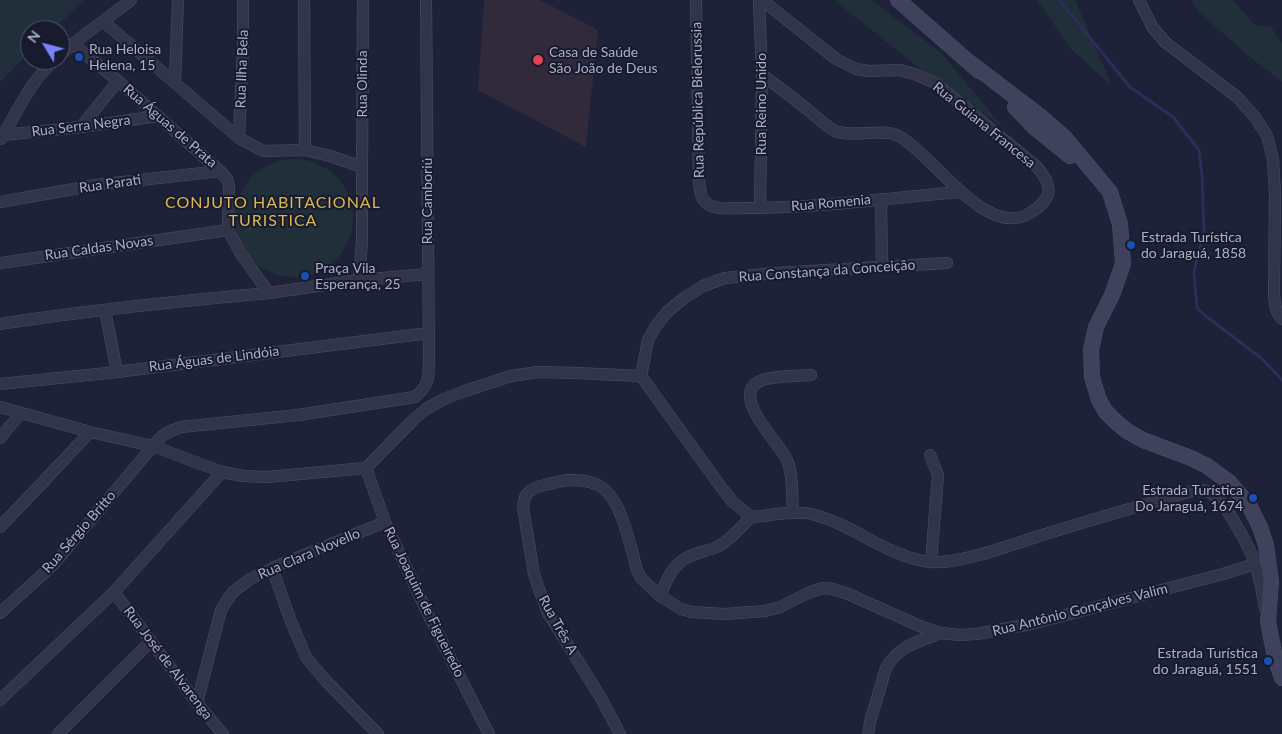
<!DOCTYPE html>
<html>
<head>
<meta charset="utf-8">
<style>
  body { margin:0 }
  #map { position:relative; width:1282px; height:734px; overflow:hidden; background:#1e2239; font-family:Lato,sans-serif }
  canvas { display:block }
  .north { position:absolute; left:20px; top:20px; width:50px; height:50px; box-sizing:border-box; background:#181a2e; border:1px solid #53556b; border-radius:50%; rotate:307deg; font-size:14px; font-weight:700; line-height:20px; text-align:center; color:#acaec6 }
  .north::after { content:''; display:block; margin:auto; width:18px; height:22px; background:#7883ff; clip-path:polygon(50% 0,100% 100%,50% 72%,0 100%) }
</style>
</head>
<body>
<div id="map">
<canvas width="1282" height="734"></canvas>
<div class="north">N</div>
</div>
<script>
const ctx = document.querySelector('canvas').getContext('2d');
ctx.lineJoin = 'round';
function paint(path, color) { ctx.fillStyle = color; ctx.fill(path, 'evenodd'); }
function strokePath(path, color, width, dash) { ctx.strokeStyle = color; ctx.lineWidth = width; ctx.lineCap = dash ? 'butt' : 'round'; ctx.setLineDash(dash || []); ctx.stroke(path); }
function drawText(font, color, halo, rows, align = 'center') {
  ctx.font = font + ' Lato,sans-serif'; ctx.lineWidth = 4; ctx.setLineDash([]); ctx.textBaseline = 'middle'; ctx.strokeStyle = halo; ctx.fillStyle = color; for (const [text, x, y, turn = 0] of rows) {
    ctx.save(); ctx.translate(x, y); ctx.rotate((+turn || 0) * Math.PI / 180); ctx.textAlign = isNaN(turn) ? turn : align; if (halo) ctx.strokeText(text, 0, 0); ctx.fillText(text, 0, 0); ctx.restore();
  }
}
paint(new Path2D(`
  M484,0H540L598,30L586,147L478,90Z`), '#312a3a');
paint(new Path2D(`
  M0,0H83L53,30H30V52L0,82Z
  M834,0H872L941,53L1003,127L924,72Z
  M1037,0H1075L1112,86L1070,48Z
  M1191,0H1232L1255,25L1271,27L1282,43V82C1259,65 1237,46 1215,26C1206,18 1196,11 1191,0Z
  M235 218a59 59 0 1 1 118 0a59 59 0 1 1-118 0Z`), '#202f3a');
strokePath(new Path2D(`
  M1059,0L1130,87L1173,117L1199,150L1202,176L1204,231L1194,272L1197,308L1207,317L1261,358L1282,380`), '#2a2e59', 3);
const minor = new Path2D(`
  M304,0L305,150
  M696,0L699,181C700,189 700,200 709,205C717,210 736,208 746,208C818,208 889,198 960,192
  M759,0L762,75L760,208
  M1139,0L1153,28L1165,42L1237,97L1255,117L1267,136L1273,159L1275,194L1274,294C1275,304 1275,312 1282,319
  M73,44L118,81L220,171L227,179L229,186L228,230L241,254L269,293L359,280L362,241V167L330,156L305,150L263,151L239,138L104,22
  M60,55C82,35 107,19 131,0
  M762,75C778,86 793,98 808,110C816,116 825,126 835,131C854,138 880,128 896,135C932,151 985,241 1030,213C1037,209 1045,203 1048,194C1051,185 1043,174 1037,167L935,83L917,75L900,70L868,71L856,69L836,59L762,0
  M175,83L178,0
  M81,127L118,81
  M3,135L81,127L158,116
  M239,138L243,45V0
  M1,139C18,111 30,81 55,60
  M362,167L363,0
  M881,199L882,267
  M0,202L96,185L220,171
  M0,263L228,230
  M359,280L428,274
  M105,310L117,372
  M0,324C89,310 179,301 269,293
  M641,376L648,340L656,326L667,312L684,298L703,286L725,278L775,273L947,263
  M641,376L721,487L732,501L751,517
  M0,384L117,372L429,333
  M0,407L90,432L153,446L222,472
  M0,438L21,413
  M930,455L938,475L931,562
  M366,468L385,522L429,616L489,734
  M793,513C792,498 793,473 787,460C780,444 731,397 758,382C768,376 799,376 811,375
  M0,527L43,482L90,432
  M272,568L290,619L306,657L326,681L378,734
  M114,592L197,703L223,734
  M660,596C666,581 672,566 686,558C696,552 709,551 719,546C731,539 741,527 751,517C767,516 797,510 811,514C851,523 890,558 930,562C960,564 1007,546 1036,537C1089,520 1143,505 1196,490C1202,490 1206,490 1211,493C1226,502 1251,550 1256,566C1260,580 1263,594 1265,608
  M0,613L54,564L153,446C162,435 167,432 181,427L298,415L415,397C432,383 428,374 429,354L426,0
  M0,700L114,592L222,472L243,476L267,477L366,468L413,420L426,409L444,399L462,392L511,376L538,372L577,373L641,376
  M197,703L221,610L226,602L233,592L250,579L272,568L385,522
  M58,734L151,641
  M620,734L601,698L548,613L540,592L534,574L523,507C524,492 531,488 545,485C552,483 560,481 568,480C577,480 589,480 598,485C622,497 630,546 637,570L641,578L660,596L681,609L692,612L724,614L765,611L780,607L810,592L823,588L833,589L848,594L922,627L941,633L959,635L977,634L1031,624L1223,574L1255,564
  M868,734L870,722L886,668C898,646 920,641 941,633`);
const secondary = new Path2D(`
  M898,0L979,71
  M972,64L1040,116L1066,139L1110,192L1120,224L1123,264L1112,295L1096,327L1091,350L1092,377L1099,400L1106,412L1116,422L1127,431L1143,440L1191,458L1207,466L1229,482L1249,505L1260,527L1266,545L1271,582L1268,622L1275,657L1282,678
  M1015,107L1034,127L1070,156`);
strokePath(minor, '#4c4f64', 12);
strokePath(secondary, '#4c4f64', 16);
strokePath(minor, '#323449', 11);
strokePath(secondary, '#40425d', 15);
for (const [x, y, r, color] of [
  [79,57,5,"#1a4fb4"],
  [538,60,6,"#e0444e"],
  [1131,245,5,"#1a4fb4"],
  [305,276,5,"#1a4fb4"],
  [1253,498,5,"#1a4fb4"],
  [1268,661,5,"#1a4fb4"]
]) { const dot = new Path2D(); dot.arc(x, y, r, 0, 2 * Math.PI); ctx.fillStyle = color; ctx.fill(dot); strokePath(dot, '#181a2e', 2); }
drawText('14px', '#acaec6', '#181a2e', [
  ["Rua Heloisa",89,49],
  ["Helena, 15",89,65],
  ["Casa de Saúde",549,52],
  ["São João de Deus",549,68],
  ["Estrada Turística",1141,237],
  ["do Jaraguá, 1858",1141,253],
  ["Praça Vila",315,268],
  ["Esperança, 25",315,284],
  ["Estrada Turística",1243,490,"right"],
  ["Do Jaraguá, 1674",1243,506,"right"],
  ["Estrada Turística",1258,653,"right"],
  ["do Jaraguá, 1551",1258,669,"right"]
], 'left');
drawText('14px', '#acaec6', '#181a2e', [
  ["Rua Ilha Bela",242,69,-88],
  ["Rua Olinda",362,84,-90],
  ["Rua República Bielorussia",698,100,-91],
  ["Rua Reino Unido",761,104,-90],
  ["Rua Guiana Francesa",984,125,39],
  ["Rua Serra Negra",81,126,-7],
  ["Rua Águas de Prata",170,126,41],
  ["Rua Parati",110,184,-8],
  ["Rua Camboriú",427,201,-90],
  ["Rua Romenia",831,203,-5],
  ["Rua Caldas Novas",99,248,-8],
  ["Rua Constança da Conceição",827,271,-4],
  ["Rua Águas de Lindóia",214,359,-7],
  ["Rua Sérgio Britto",79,532,-49],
  ["Rua Clara Novello",309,554,-23],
  ["Rua Joaquim de Figueiredo",424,602,64],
  ["Rua Antônio Gonçalves Valim",1080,610,-14],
  ["Rua Três A",558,625,61],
  ["Rua José de Alvarenga",168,663,53]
]);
ctx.letterSpacing = '1px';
drawText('16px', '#dcb851', '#181a2e', [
  ["CONJUTO HABITACIONAL",273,203],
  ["TURISTICA",273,221]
]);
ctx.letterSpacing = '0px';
</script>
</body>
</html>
